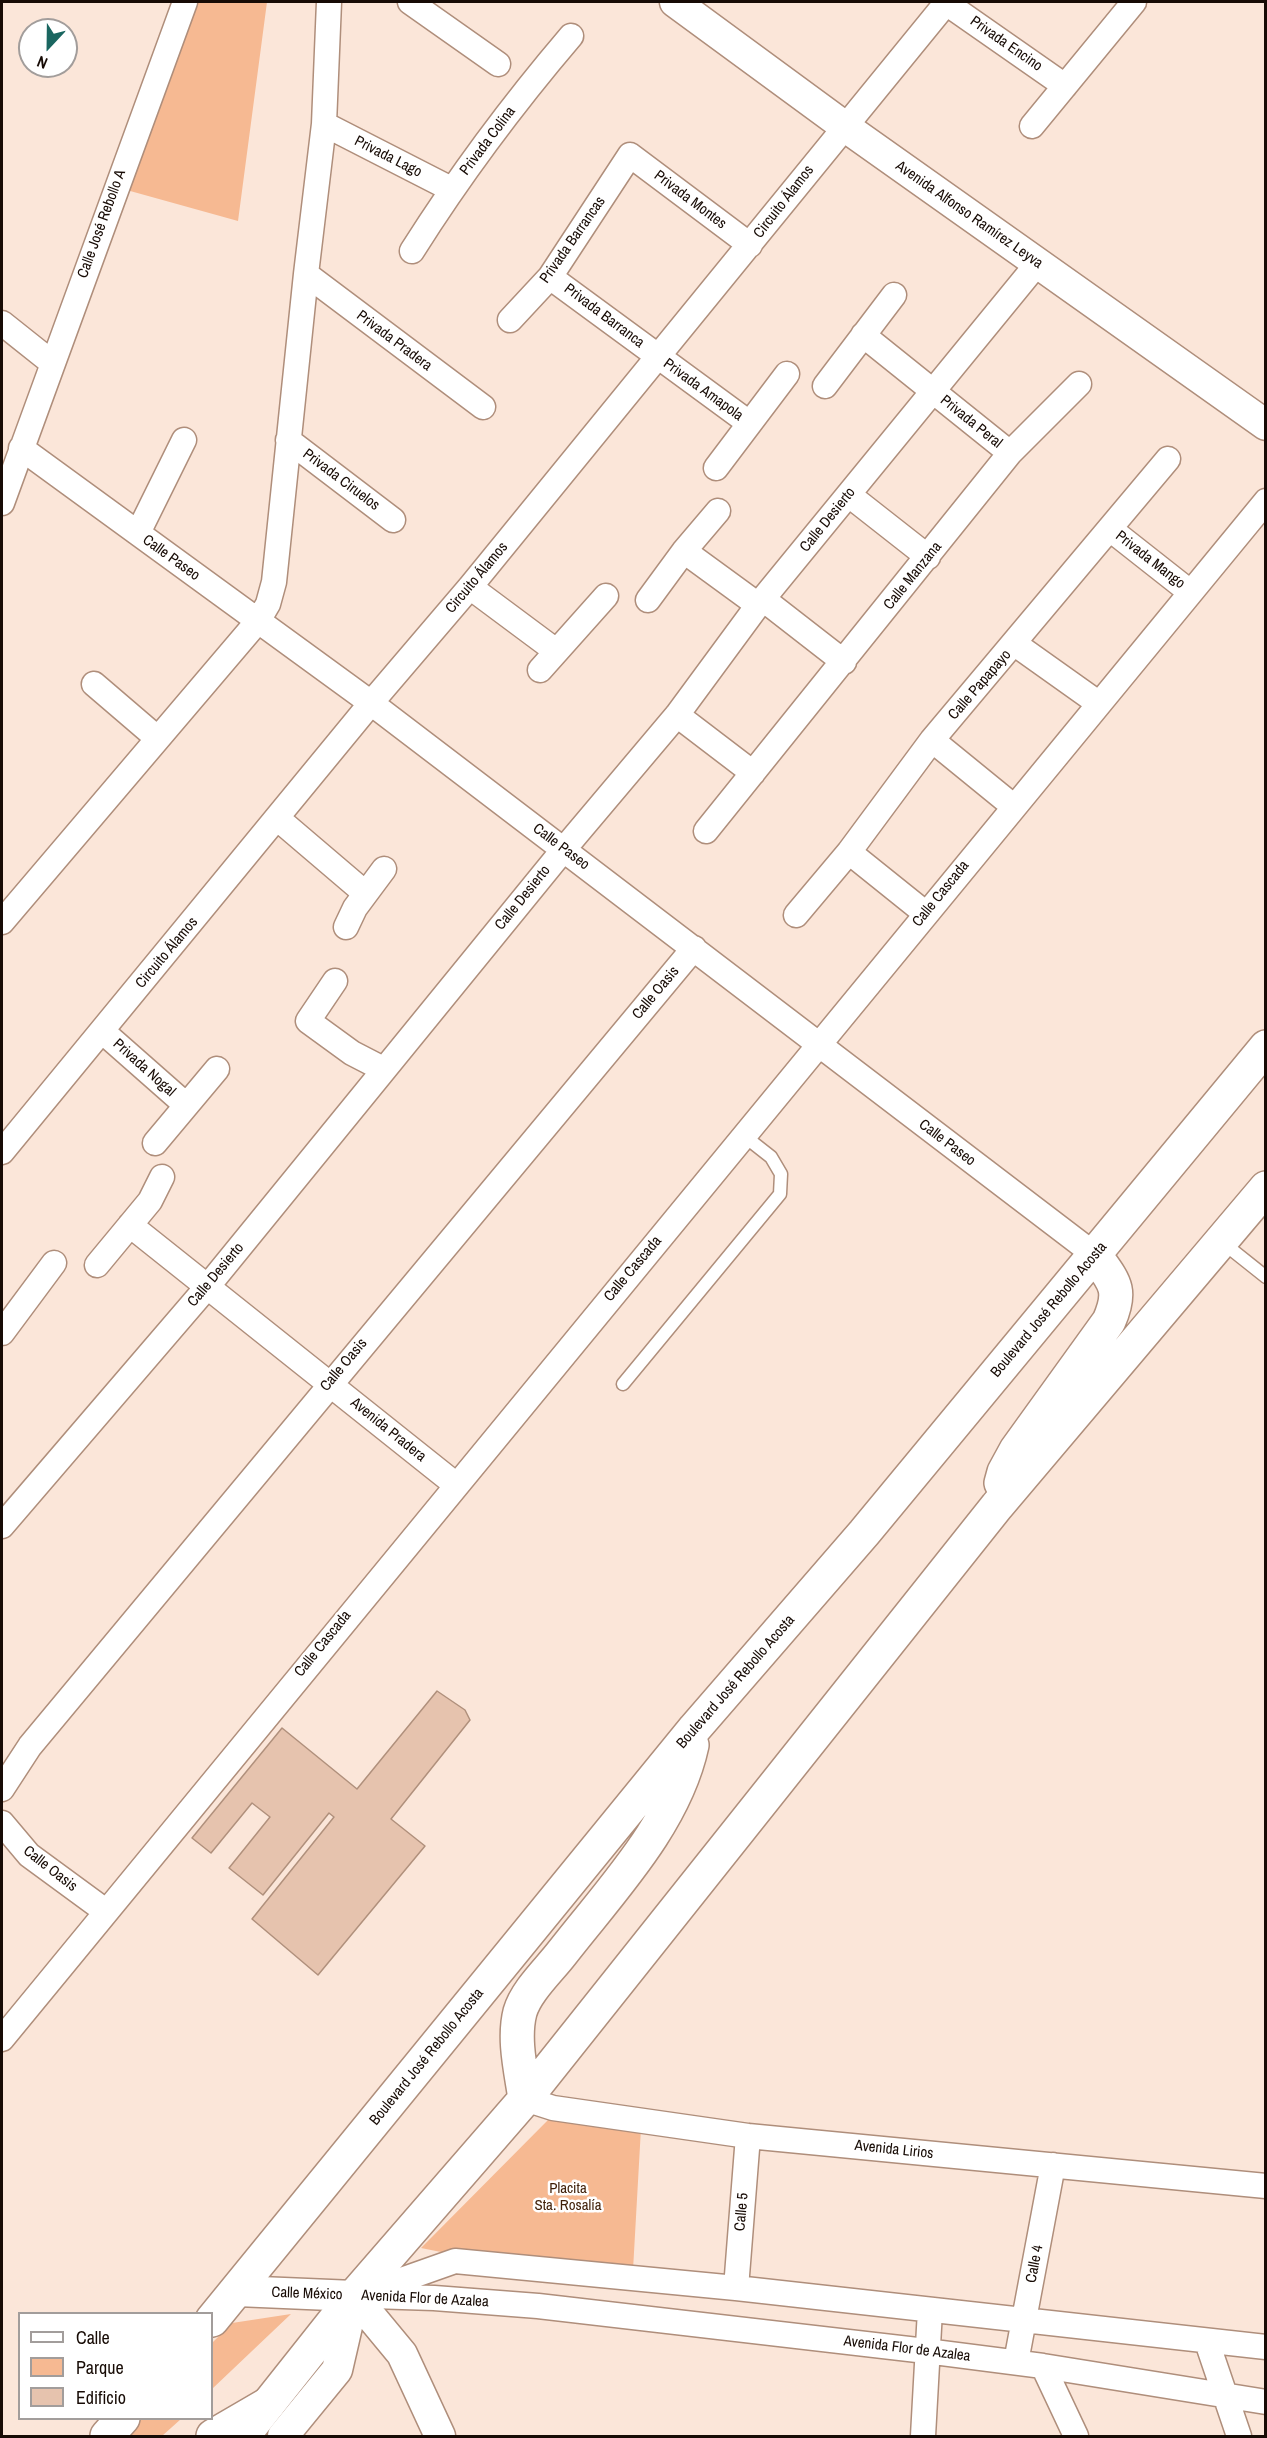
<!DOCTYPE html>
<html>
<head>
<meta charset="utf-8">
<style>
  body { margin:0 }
  #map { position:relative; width:1267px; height:2438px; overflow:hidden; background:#fbe6d9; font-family:"Archivo Narrow",sans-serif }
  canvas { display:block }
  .frame { position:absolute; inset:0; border:3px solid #170b05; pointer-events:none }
  .legend { position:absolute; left:18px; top:2312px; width:195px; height:108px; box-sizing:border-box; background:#fff; border:2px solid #a29d9b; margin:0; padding:8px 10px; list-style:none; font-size:18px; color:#170b05 }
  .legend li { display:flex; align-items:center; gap:12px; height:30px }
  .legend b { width:30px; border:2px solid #a29d9b }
  .north { position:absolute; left:18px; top:18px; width:60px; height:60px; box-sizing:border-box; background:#fff; border:2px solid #a29d9b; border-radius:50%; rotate:202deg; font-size:16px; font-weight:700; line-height:24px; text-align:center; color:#170b05 }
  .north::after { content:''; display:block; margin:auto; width:21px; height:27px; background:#1a6660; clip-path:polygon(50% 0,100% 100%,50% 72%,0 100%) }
</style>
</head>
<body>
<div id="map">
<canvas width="1267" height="2438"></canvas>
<div class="frame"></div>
<ul class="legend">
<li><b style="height:8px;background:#fff"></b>Calle</li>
<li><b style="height:16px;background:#f6b992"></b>Parque</li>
<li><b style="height:16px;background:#e6c3ae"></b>Edificio</li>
</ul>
<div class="north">N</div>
</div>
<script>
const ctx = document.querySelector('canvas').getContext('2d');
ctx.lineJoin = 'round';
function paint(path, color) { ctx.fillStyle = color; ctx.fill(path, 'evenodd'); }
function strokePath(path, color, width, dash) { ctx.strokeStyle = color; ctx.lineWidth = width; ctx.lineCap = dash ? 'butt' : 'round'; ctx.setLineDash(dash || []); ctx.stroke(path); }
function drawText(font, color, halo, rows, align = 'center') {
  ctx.font = font + ' "Archivo Narrow",sans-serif'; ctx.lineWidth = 5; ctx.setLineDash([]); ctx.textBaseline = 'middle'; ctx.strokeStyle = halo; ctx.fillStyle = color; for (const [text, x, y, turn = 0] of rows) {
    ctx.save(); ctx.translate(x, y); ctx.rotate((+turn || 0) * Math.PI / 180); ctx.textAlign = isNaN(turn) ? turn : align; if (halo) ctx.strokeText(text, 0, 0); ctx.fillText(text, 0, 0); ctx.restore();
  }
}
paint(new Path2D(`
  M193,2H267L238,221L123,189Z
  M549,2119L641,2128L633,2270L456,2255L421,2248Z
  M291,2314L212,2389V2343L232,2323Z
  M135,2419H181L162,2436H117Z`), '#f6b992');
const building = new Path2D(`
  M437,1691L465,1710L470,1720L391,1819L425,1846L318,1975L252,1919L334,1817L329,1813L263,1895L229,1868L270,1817L252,1803L211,1853L192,1838L282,1728L357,1789Z`);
paint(building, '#e6c3ae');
strokePath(building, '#b0907c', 1.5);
const service = new Path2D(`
  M1222,1242L1266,1277
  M623,1384L780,1194L781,1174L771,1157L743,1135`);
const minor = new Path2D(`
  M410,2L498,64
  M946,3L1065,86
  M324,124L451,189
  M1032,126L1134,2
  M412,251C460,175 513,104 571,36
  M306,274L483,407
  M550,277L749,423
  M510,320L550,277L630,155L750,245
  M2,323L51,362
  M863,335L1010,453
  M825,386L894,295
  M288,440L393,520
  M21,448L371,703L1095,1255
  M716,468L787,374
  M849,495L928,557
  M2,503L185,2
  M1110,529L1190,592
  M138,533L184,440
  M684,551L758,605
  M470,587L556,651
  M763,599L844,662
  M648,600L684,551L718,511
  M1015,644L1098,703
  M540,670L606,596
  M94,684L157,738
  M677,715L753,773
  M932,740L1013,806
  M277,818L365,893
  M706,831L1010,453L1079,384
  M849,852L925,913
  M796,915L849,852L932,740L1168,459
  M2,922L258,621L268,604L274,582L306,274L324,124L329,2
  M346,927L355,908L384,869
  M335,981L308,1021L352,1053L383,1069
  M102,1031L186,1105
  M155,1143L217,1069
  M2,1152L371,703L470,587L947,2
  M130,1225L455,1484
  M97,1265L150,1201L162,1177
  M2,1333L54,1263
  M2,1526L208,1286L564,849L677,715L758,605L1037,264
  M2,1789L30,1746L694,948
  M2,1823L29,1855L104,1910
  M2,2039L1266,501
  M525,2099L553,2108L748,2136L1266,2186
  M736,2288L748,2136
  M356,2296L455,2261L736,2288L1266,2347
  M371,2296L434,2298L538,2306L926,2351L1043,2366L1266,2402
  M1207,2342L1239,2436
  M1016,2362L1053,2165
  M1043,2366L1076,2436
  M923,2436L930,2310`);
const tertiary = new Path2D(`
  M675,2L844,126L1266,425
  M237,2291L354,2296L402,2354L440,2436
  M283,2436L337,2370L354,2296`);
const secondary = new Path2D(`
  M213,2436L268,2404`);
const primary = new Path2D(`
  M1001,1483L1004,1472L1016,1450L1109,1321C1123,1289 1114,1282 1095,1255
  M525,2099C521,2071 513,2039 520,2012C526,1991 549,1970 562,1953C611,1890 675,1824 692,1745
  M212,2320L695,1728L864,1533L1266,1047
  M107,2436L123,2418
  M243,2436L354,2296L525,2099L997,1506L1266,1188`);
strokePath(service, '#af8e7b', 15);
strokePath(minor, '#af8e7b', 27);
strokePath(tertiary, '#af8e7b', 33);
strokePath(secondary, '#af8e7b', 36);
strokePath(primary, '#af8e7b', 36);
strokePath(service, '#fff', 12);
strokePath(minor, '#fff', 24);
strokePath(tertiary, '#fff', 30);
strokePath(secondary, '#fff', 33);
strokePath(primary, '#fff', 33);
drawText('15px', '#170b05', '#fff', [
  ["Privada Encino",1006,44,35],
  ["Privada Colina",488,141,-53],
  ["Privada Lago",388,157,27],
  ["Privada Montes",690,200,37],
  ["Circuito Álamos",784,202,-52],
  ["Avenida Alfonso Ramírez Leyva",969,215,35],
  ["Calle José Rebollo A",102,224,-70],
  ["Privada Barrancas",573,240,-55],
  ["Privada Barranca",604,316,37],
  ["Privada Pradera",394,341,37],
  ["Privada Amapola",703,390,36],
  ["Privada Peral",971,422,39],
  ["Privada Ciruelos",341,480,37],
  ["Calle Desierto",828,520,-51],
  ["Calle Paseo",171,558,36],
  ["Privada Mango",1150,560,38],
  ["Calle Manzana",913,576,-51],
  ["Circuito Álamos",477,578,-50],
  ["Calle Papapayo",980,685,-49],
  ["Calle Paseo",561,847,37],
  ["Calle Cascada",941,894,-51],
  ["Calle Desierto",523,898,-51],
  ["Circuito Álamos",167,953,-50],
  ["Calle Oasis",656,993,-50],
  ["Privada Nogal",144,1068,42],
  ["Calle Paseo",947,1143,37],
  ["Calle Cascada",633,1269,-50],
  ["Calle Desierto",216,1275,-50],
  ["Boulevard José Rebollo Acosta",1049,1310,-50],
  ["Calle Oasis",344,1365,-50],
  ["Avenida Pradera",388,1430,39],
  ["Calle Cascada",323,1644,-51],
  ["Boulevard José Rebollo Acosta",736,1682,-49],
  ["Calle Oasis",50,1869,38],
  ["Boulevard José Rebollo Acosta",427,2057,-51],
  ["Avenida Lirios",894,2150,6],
  ["Calle 5",742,2212,-85],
  ["Calle 4",1035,2264,-79],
  ["Calle México",307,2294,2],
  ["Avenida Flor de Azalea",425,2299,3],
  ["Avenida Flor de Azalea",907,2349,7]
]);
drawText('15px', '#3f1f08', '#fff', [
  ["Placita",568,2189],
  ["Sta. Rosalía",568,2206]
]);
</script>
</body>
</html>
